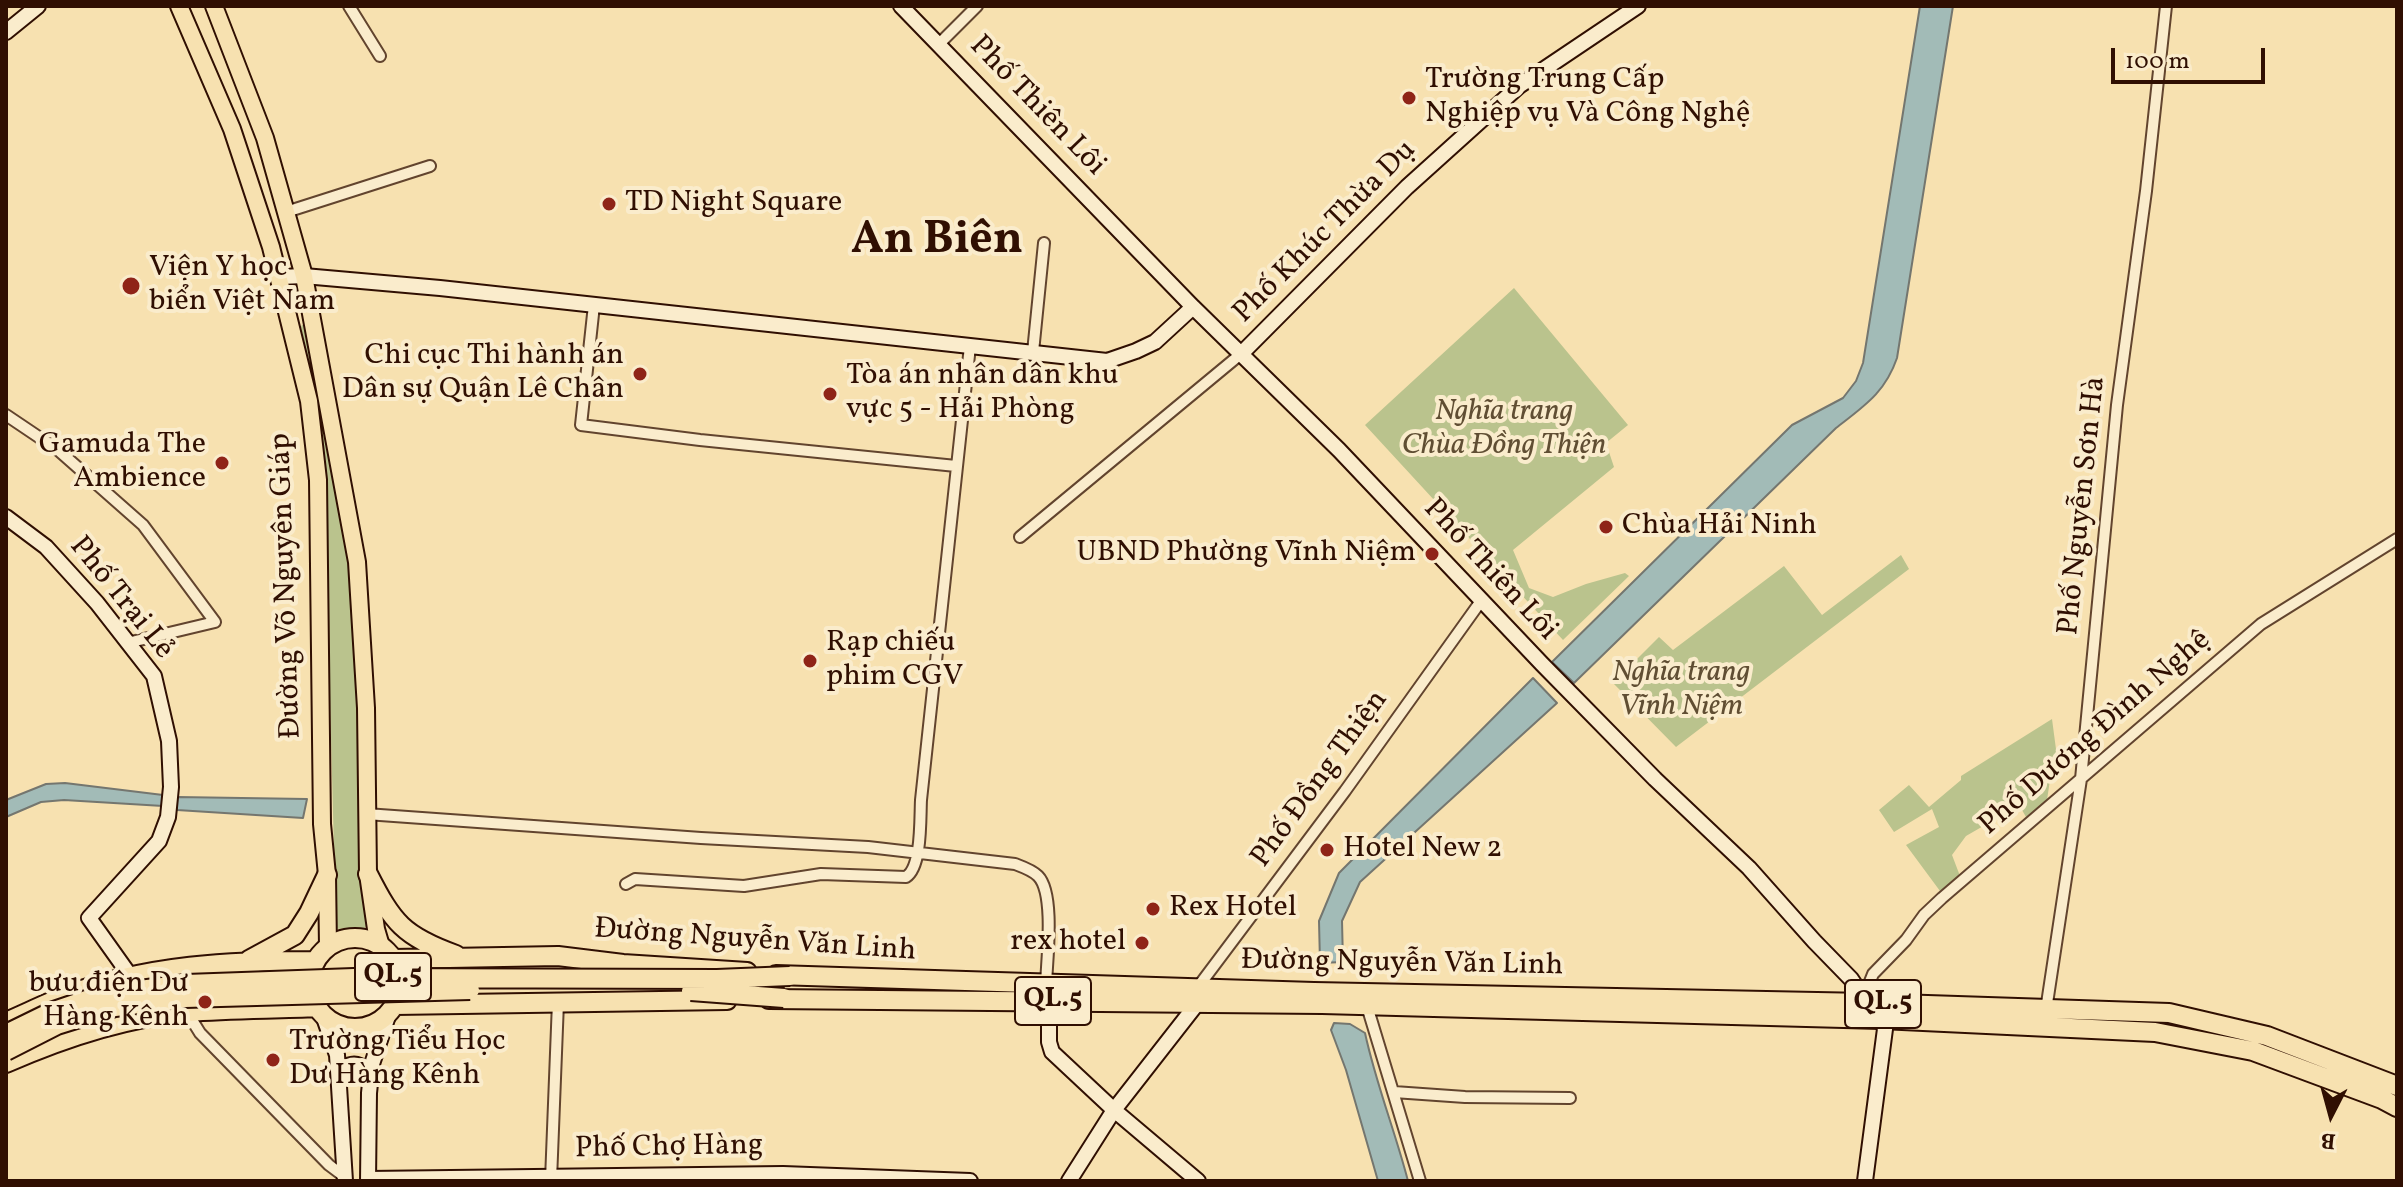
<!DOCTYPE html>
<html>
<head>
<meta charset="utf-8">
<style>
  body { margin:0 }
  #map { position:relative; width:2403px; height:1187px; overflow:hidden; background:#f7e1b0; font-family:Vollkorn,serif }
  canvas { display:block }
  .frame { position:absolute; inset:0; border:8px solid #300f02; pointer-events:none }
  .north { position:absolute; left:2291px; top:1075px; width:80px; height:80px; -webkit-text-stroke:6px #faeccc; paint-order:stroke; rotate:186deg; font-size:22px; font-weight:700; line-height:32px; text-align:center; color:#300f02 }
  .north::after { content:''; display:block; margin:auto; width:28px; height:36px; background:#300f02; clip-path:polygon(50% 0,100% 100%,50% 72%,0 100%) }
  .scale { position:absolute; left:2111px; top:48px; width:154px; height:36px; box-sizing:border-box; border:4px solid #300f02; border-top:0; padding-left:10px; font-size:24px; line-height:28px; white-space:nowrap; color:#300f02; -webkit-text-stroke:6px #faeccc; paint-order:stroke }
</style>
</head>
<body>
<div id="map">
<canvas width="2403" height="1187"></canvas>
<div class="frame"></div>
<div class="north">B</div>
<div class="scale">100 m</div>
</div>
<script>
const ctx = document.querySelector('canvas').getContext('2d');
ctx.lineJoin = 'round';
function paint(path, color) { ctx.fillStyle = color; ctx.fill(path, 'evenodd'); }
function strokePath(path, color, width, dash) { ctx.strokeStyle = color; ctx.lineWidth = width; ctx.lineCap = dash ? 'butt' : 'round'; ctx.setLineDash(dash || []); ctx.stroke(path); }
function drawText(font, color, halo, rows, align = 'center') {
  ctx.font = font + ' Vollkorn,serif'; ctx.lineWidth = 8; ctx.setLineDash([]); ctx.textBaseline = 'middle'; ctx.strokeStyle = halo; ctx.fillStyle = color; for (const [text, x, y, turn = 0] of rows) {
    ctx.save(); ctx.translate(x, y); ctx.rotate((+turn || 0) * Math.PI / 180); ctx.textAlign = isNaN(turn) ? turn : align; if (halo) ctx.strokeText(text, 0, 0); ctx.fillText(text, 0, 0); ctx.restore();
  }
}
paint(new Path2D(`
  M1514,288L1628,425L1606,443L1614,467L1513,550L1529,588L1553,597L1586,584L1625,573L1629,576L1563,640L1365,425Z
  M302,325H306L350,550L356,647L358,781L367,926L363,929L352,928L338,929L336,925L327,588L319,420L301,327Z
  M1901,555L1909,569L1676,747L1613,683L1659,637L1673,650L1784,566L1822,615Z
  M2052,719L2059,772L2054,776L2051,773L2047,800L2026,817L2014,796L2004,803L1999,817L1966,836L1952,855L1960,876L1940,891L1906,845L1939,827L1932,809L1894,832L1879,810L1909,785L1929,807L1961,780V776Z`), '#bac38d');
const water = new Path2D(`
  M1920,6H1953L1897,358C1885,393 1864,406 1836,428L1574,683L1552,662L1792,425L1843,398L1856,381L1863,363Z
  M1533,678L1557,703L1360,882L1342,921L1343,962L1320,963L1319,921L1339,873Z
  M65,783L163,795V806L64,800L41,802L6,817V800L46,784Z
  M177,797L307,799L303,818L177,810Z
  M1334,1023L1350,1024L1365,1033C1376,1084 1395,1131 1408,1181H1378L1346,1070L1331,1030Z`);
paint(water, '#a2bbb7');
strokePath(water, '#74766f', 2);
const street = new Path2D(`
  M349,6L380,56
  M939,44L977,6
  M286,212L430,166
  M594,305L581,425L700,440L956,466
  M1033,352L1044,243
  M6,415L58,450L143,525L215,622L127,643
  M1020,537L1242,353
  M366,814L701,838L868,847L1015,864C1023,867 1032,870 1038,876C1055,893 1047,959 1046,984
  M626,884L635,879L744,886L821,874L906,877C922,867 920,819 921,800L970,346
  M1198,987L1345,791L1481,601
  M1867,1003L1869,984L1873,974L1906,940L1924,915L1942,898L2261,624L2397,539
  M1367,1006L1420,1181
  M2046,1010L2081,779L2117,405L2146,191L2166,6
  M187,1012L200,1033L329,1165L345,1177
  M1394,1092L1465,1097L1570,1098
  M551,1180L558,1002`);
const secondary = new Path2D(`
  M901,6L1193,307L1339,450L1542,664L1655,779L1749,868L1814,941L1851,979L1867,1003L1881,1019L1885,1029L1865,1181
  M6,32L38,6
  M280,277L304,276L440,288L1107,361L1136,351L1155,342L1193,307
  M1242,353L1407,187L1519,86L1638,6
  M6,517L46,547L97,603L154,676L169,741L171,787L168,817L159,841L89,918L131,977
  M1049,1001V1042L1052,1052L1114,1110L1198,1181
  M323,1015L337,1055L345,1181
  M341,1079L343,1069C351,1063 358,1063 366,1070L368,1081
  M368,1179L783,1174L970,1181
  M368,1181L369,1093L372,1064L389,1013
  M1069,1181L1114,1110L1196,1005`);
const primary = new Path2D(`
  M179,6L232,129L271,247L309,401L318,480L322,824L327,875L328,947
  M214,6L265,138L304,276L357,562L366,708L368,874L376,929L381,946`);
const highway = new Path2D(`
  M368,874C393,923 403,936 456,955
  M310 983a45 45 0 1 1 90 0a45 45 0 1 1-90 0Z
  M394,959L558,956L623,964L747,972
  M249,960L295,935L309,913L327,875
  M776,975L1314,992L1867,1003L2169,1013L2267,1036L2397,1086
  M769,999L1322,1004L1881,1019L2155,1032L2253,1051L2382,1099L2397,1107
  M395,1005L727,1000
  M6,1022C27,1013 47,1003 68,995C147,965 232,961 316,961
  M6,1063C63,1038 126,1017 188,1012C231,1009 274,1009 317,1007`);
strokePath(street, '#62442e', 14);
strokePath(secondary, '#300f02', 18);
strokePath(primary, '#300f02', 20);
strokePath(highway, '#300f02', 22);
strokePath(street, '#faeccc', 10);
strokePath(secondary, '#faeccc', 14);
strokePath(primary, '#f7e1b0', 16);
strokePath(highway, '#f7e1b0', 18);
const highwayBridge = new Path2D(`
  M691,991L784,998
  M6,1034L51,1012L101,995L186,984L354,978L717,979L790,976
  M6,1051L57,1025L115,1007L185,998L470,990`);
strokePath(highwayBridge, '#300f02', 22, []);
strokePath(highwayBridge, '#f7e1b0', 18);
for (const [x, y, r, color] of [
  [1409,98,8,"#8f2418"],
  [609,204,8,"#8f2418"],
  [131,286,10,"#8f2418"],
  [640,374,8,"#8f2418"],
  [830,394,8,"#8f2418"],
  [222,463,8,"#8f2418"],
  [1606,527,8,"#8f2418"],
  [1432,554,8,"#8f2418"],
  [810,661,8,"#8f2418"],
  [1327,850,8,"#8f2418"],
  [1153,909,8,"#8f2418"],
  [1142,943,8,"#8f2418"],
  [205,1002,8,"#8f2418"],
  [273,1060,8,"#8f2418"]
]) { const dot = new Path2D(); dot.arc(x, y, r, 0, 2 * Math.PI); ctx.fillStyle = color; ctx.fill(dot); strokePath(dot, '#faeccc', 3); }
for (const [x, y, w] of [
  [393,977,76],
  [1053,1001,76],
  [1883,1004,76]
]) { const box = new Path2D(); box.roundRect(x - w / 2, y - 24, w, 48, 6); ctx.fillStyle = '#faeccc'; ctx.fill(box); strokePath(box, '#300f02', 2); }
drawText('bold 28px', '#300f02', null, [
  ["QL.5",393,977],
  ["QL.5",1053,1001],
  ["QL.5",1883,1004]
]);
drawText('30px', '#300f02', '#faeccc', [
  ["Trường Trung Cấp",1425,81],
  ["Nghiệp vụ Và Công Nghệ",1425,115],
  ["TD Night Square",625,204],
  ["Viện Y học",149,269],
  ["biển Việt Nam",149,303],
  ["Chi cục Thi hành án",624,357,"right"],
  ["Dân sự Quận Lê Chân",624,391,"right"],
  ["Tòa án nhân dân khu",846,377],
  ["vực 5 - Hải Phòng",846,411],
  ["Gamuda The",206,446,"right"],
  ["Ambience",206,480,"right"],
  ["Chùa Hải Ninh",1622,527],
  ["UBND Phường Vĩnh Niệm",1416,554,"right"],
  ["Rạp chiếu",826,644],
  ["phim CGV",826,678],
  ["Hotel New 2",1343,850],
  ["Rex Hotel",1169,909],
  ["rex hotel",1126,943,"right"],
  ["bưu điện Dư",189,985,"right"],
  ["Hàng Kênh",189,1019,"right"],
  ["Trường Tiểu Học",289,1043],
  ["Dư Hàng Kênh",289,1077]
], 'left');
drawText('30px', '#300f02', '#faeccc', [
  ["Phố Thiên Lôi",1036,107,46],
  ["Phố Khúc Thừa Dụ",1326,233,-45],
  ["Phố Nguyễn Sơn Hà",2084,506,-84],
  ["Phố Thiên Lôi",1489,571,47],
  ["Đường Võ Nguyên Giáp",288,586,-92],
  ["Phố Trại Lẻ",120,599,51],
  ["Phố Dương Đình Nghệ",2096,734,-41],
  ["Phố Đồng Thiện",1321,780,-54],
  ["Đường Nguyễn Văn Linh",755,942,4],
  ["Đường Nguyễn Văn Linh",1402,965,1],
  ["Phố Chợ Hàng",669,1149,-1]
]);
drawText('italic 30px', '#604e33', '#faeccc', [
  ["Nghĩa trang",1504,413],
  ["Chùa Đồng Thiện",1504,447],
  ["Nghĩa trang",1681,674],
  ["Vĩnh Niệm",1681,708]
]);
drawText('bold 46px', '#300f02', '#faeccc', [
  ["An Biên",937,244]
]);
</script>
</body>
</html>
